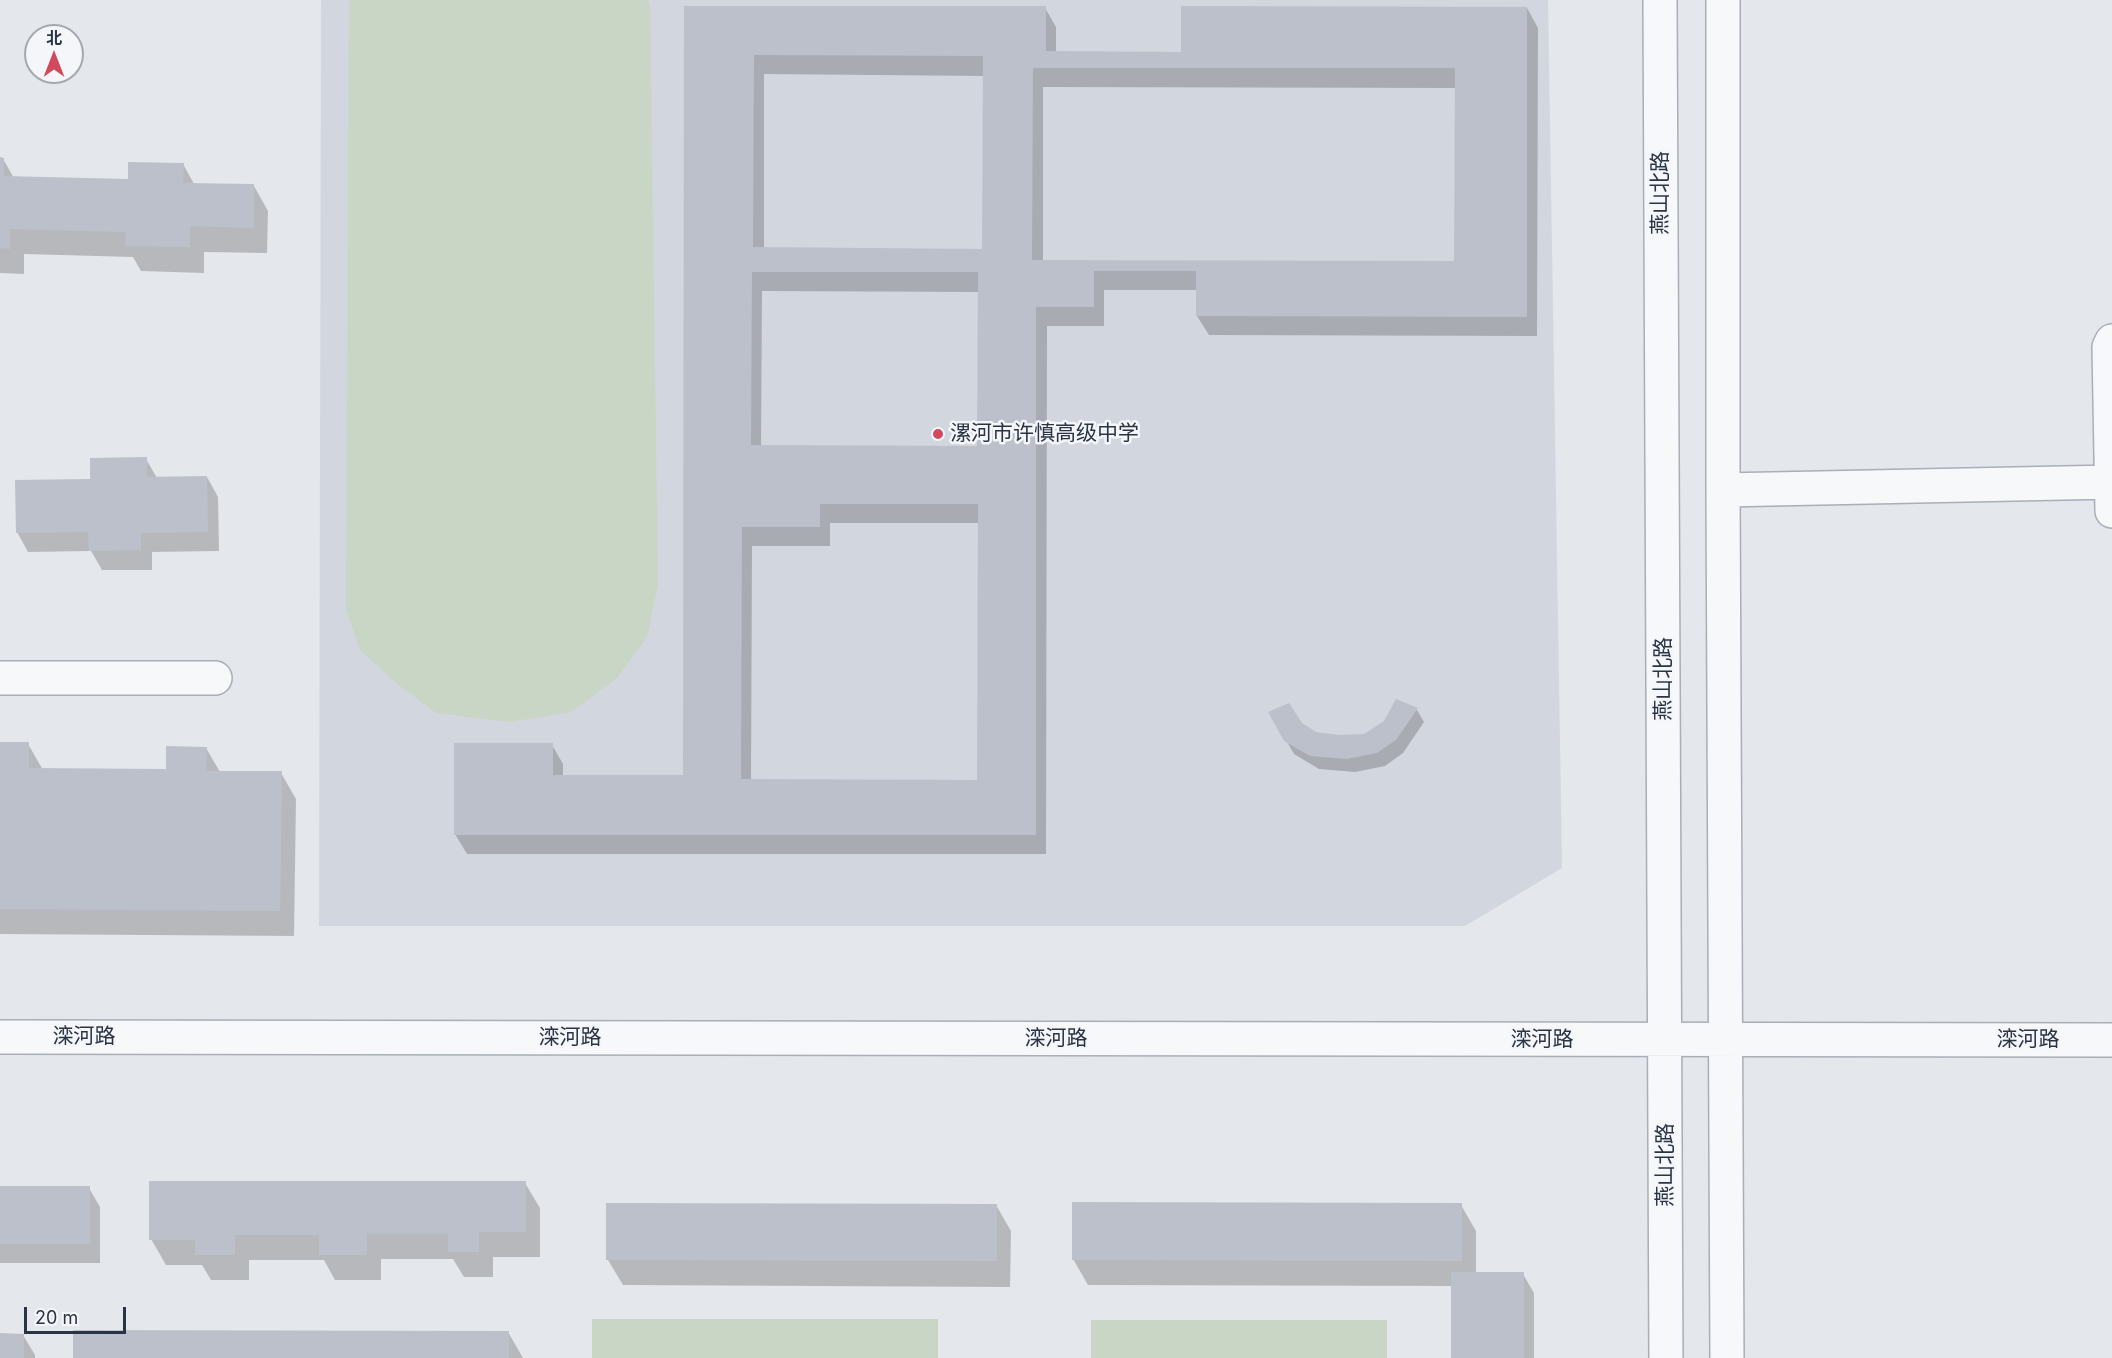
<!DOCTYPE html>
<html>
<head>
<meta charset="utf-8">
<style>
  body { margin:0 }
  #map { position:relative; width:2112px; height:1358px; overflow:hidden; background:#e4e7ec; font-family:Inter,"Noto Sans SC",sans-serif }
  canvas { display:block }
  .north { position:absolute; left:24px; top:24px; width:60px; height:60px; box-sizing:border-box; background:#f4f6f9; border:2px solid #a4a8b1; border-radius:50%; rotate:0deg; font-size:16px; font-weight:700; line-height:24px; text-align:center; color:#2b3445 }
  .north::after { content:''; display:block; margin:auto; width:21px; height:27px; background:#d1495b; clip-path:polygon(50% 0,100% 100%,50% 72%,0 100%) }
  .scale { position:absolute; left:24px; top:1307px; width:102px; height:27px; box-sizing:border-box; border:3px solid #2b3445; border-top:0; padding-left:8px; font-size:18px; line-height:21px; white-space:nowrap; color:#2b3445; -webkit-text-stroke:4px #f4f6f9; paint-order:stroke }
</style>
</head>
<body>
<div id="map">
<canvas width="2112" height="1358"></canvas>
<div class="north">北</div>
<div class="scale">20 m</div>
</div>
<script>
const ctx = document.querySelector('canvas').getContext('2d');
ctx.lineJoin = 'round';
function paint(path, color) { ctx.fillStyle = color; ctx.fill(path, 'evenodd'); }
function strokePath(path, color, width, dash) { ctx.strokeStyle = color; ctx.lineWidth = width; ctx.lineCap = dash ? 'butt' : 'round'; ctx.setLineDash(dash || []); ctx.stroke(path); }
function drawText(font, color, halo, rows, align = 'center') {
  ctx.font = font + ' Inter,"Noto Sans SC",sans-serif'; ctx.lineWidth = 5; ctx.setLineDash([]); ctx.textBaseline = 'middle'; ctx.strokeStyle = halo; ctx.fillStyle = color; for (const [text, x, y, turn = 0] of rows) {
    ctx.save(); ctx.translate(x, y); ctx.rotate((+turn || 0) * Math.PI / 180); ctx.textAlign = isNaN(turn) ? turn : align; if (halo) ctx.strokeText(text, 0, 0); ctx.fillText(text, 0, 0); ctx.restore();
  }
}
paint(new Path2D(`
  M321,0H1548L1562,868L1465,926H319Z`), '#d2d6de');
paint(new Path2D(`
  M349,0H648L650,5L658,584L647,637L617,678L571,712L509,722L436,713L396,683L360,650L346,609Z
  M592,1319H938V1358H592Z
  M1091,1320H1387V1358H1091Z`), '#c9d6c5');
paint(new Path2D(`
  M685,7L1045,8L1056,27V53H1182L1527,8L1538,28L1537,336L1209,335L1197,316V290H1104V326H1047L1046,854H467L455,834L552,745L563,764V777H685ZM764,74L985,76L984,250L764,249ZM1043,87L1456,88V263L1043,261ZM762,291L979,292V447L761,446ZM830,523H979V781H751L752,546H830Z
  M0,159H3L14,178L129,181L183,164L194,184L254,186L268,211L267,253L204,252V273L141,271L133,257L24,254V274L0,273Z
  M146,459L157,478L207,477L218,497L219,551L152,552V570H102L91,551L28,552L17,532L92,481Z
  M1417,710L1424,722L1403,753L1385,766L1355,772L1319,769L1294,754L1270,713L1301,724L1316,733L1339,737L1365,735Z
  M0,744H28L43,770L167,771L206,748L220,772L281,773L296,799L294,936L0,934Z
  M525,1183L540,1208V1257H493V1277H464L453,1259H381V1280H335L324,1260H249V1280H211L202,1265H166L151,1239Z
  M0,1188H89L100,1207V1263H0Z
  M996,1205L1011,1231L1010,1287L623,1285L608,1260Z
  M1461,1205L1476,1231V1273L1523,1274L1534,1293V1358H1452L1453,1286L1088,1285L1073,1259Z
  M508,1332L523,1358H74Z
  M0,1335H23L35,1355V1358H0Z`), '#0003');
paint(new Path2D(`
  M684,6H1046V51L1181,52V6L1527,7V317L1196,316V271H1094V307H1036V835H454V743H553V775H683ZM754,55L983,56L982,249L753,247ZM1033,68H1455L1454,261L1032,260ZM752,272H978L977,446L751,445ZM820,504H978L977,780L741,779L742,527H820Z
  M0,157L4,158V176L128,179V162L184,163L183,183L254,184V228L190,226V247L125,246L126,232L10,229V249L0,248Z
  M147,457V477L207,476L208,532L141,533V550L89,551L88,532L16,533L15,480L90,479V458Z
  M1396,699L1418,708L1396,740L1377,753L1347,759L1310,756L1284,741L1268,712L1289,703L1302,723L1316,732L1339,735L1364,734L1384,721Z
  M0,742H29V768L166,769V746L207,747L206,771H282L280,911L0,909Z
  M149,1181H526V1232H479V1252H448V1234H367V1255H319V1235H235V1255H195V1240H149Z
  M0,1186H90V1244H0Z
  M1072,1202L1462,1203V1261L1072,1260Z
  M606,1203L997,1204V1261L606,1260Z
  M1451,1272H1524V1358H1451Z
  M73,1330L509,1331V1358H73Z
  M0,1333L24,1334V1358H0Z`), '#bbc0ca');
const minor = new Path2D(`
  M1660,0L1666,1358
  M1723,0V490L1727,1358
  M2112,341L2109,347L2112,511
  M1723,490L2112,482
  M0,678H215
  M0,1037L2112,1040`);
strokePath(minor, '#a9aeb7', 36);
strokePath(minor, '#f7f8fa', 33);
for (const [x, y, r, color] of [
  [938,434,6,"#d1495b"]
]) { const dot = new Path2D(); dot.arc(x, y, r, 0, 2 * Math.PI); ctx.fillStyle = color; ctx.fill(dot); strokePath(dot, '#f4f6f9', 2); }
drawText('21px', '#2b3445', '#f4f6f9', [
  ["燕山北路",1661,193,-90],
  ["燕山北路",1664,679,-90],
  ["滦河路",84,1037],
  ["滦河路",570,1038],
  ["滦河路",1056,1039],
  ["滦河路",1542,1040],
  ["滦河路",2028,1040],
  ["燕山北路",1666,1165,-90]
]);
drawText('21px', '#2b3445', '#f4f6f9', [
  ["漯河市许慎高级中学",950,434]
], 'left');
</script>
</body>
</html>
